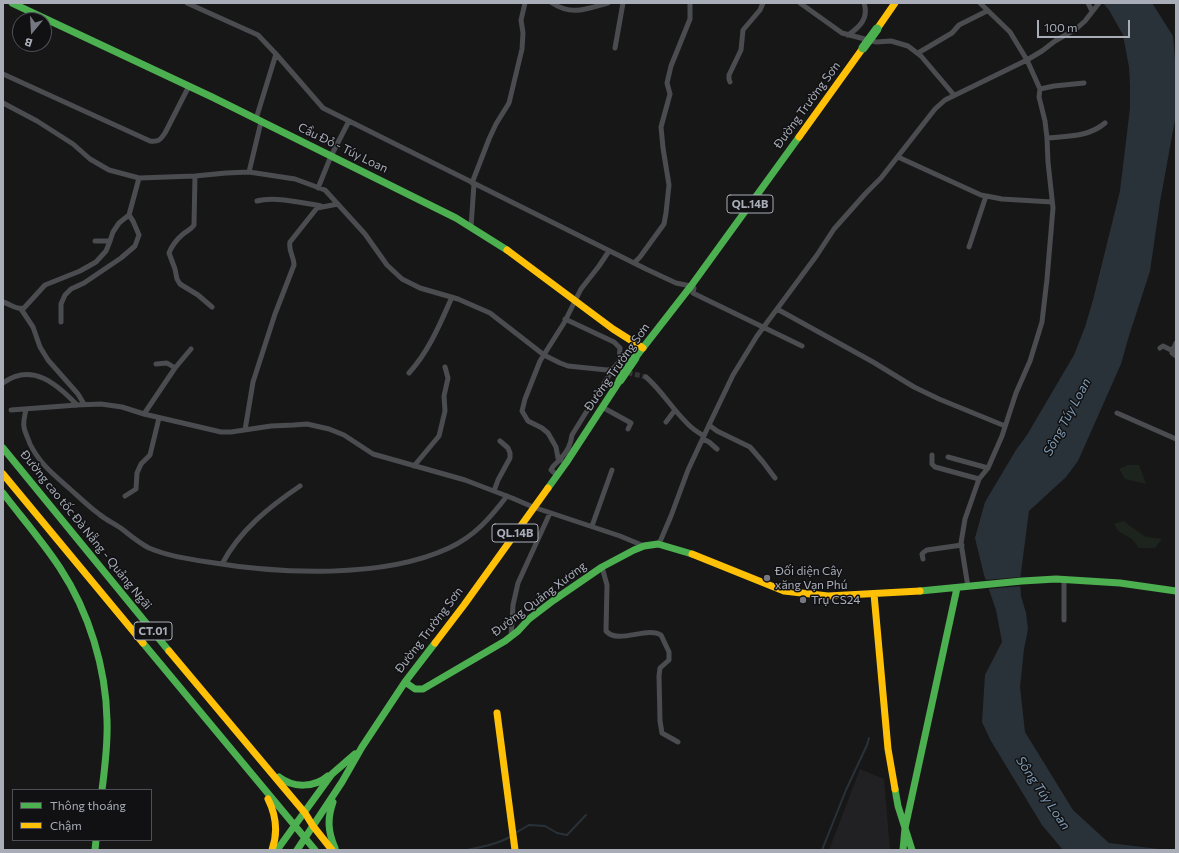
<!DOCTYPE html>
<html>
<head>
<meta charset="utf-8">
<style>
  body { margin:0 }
  #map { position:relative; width:1179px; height:853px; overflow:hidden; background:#171717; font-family:Commissioner,sans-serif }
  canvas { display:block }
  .frame { position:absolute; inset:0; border:4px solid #a8adb8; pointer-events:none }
  .legend { position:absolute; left:12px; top:789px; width:140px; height:52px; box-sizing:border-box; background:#111113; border:1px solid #4d4f55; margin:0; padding:5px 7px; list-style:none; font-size:12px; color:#a8adb8 }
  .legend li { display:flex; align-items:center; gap:8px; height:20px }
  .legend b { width:20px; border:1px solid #4d4f55 }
  .north { position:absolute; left:12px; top:12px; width:40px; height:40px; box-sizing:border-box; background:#111113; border:1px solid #4d4f55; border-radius:50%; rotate:198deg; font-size:11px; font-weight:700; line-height:16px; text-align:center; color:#a8adb8 }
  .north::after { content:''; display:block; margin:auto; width:14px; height:18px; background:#757880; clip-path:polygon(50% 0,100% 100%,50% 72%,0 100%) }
  .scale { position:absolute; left:1037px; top:20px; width:93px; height:18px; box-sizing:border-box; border:2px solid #a8adb8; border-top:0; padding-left:5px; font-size:12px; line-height:14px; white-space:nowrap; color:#a8adb8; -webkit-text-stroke:3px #111113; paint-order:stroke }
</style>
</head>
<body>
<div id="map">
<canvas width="1179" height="853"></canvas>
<div class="frame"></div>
<ul class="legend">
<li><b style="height:5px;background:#4caf50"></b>Thông thoáng</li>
<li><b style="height:5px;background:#ffc107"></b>Chậm</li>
</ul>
<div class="north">B</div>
<div class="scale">100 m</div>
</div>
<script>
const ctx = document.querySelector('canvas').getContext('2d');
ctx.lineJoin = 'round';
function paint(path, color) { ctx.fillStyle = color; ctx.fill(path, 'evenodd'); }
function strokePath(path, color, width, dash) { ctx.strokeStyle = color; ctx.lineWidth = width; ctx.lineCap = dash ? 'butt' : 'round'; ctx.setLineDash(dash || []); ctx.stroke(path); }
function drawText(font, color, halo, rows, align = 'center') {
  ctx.font = font + ' Commissioner,sans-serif'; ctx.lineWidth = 3; ctx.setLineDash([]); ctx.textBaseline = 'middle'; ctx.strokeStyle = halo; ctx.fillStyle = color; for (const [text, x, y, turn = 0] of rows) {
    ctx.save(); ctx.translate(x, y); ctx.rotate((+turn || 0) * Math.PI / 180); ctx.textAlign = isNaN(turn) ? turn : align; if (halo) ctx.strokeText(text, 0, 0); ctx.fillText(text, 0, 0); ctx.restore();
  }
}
paint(new Path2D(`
  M860,769L884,779L890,850H829Z`), '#212123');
paint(new Path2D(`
  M1128,465H1139L1146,484L1125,479L1119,469Z
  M1124,521L1130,526L1146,537L1162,539L1155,548H1139L1132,539L1118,531L1114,524Z`), '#1d241e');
paint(new Path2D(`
  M1103,3H1152L1154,6L1173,36L1176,73V114L1160,202L1150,271L1128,339L1121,364L1078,461L1066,477L1029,511L1020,580L1021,596L1026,613L1028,629L1024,649L1020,687L1025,732L1073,810L1109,843L1167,850H1063L1042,825L991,741L982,722L985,675L1002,642L996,610L984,575L975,538L985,502L1016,450L1027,435L1074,355L1085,327L1093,300L1120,191L1130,108V85L1129,67L1123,35L1109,10Z`), '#2a3239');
paint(new Path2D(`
  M1022,577V586L987,589L984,580Z`), '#171717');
strokePath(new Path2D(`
  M517,832L529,825L545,826L557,833L567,835L586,815
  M467,850C482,847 497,844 510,837
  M822,850L846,790L867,745L869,738`), '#2a3239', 2);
strokePath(new Path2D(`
  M613,369L646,377`), '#343537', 5, [5, 2.5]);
strokePath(new Path2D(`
  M187,3L258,35L276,54L256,119
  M552,3C572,16 586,9 608,3
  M800,3L842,33L876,42L891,41L908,46L921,56L954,95
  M1088,3L1092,11
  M848,35C860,27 869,18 864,3
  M615,48L623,3
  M918,53L952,33L959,25L987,11
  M276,54L323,108L646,269L676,283L691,286L694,288L693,293L701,297L802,346
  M3,74L150,141C159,142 160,140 165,133L189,86
  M730,82L729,79V75L741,50L743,30L760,10L763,3
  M1040,89L1054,86L1084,83
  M3,103L37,121L73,144L90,159L109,170L139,178L195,176L226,173L249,172L295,179L325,190L365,234L387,265L402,279L420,288L458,299L490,313L544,355L560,363L568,366L607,370L613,369L619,362L620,348L614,342L565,319
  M1047,138C1067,136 1089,137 1105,123
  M898,157L981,195L1002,199L1052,202
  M249,172L261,122
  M195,176L194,225C191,230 186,231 182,235C177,239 171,247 169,253L175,269L177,279L180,284L198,295L212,307
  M472,183L489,139L496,124L509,103L522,49L523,33L521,20L525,3
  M318,188L331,156L349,121
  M257,201C274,196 304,203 321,206
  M471,227L474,184
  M95,241H110L113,232L119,223L129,215L139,178
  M969,247L986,196
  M634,263L640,257L664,224L666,213L669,185L663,148L661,127L670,94L667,83L671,66L690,19V3
  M3,302C10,304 17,310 24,308L45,285L80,271L96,262L106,251L110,241
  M21,309L33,327L40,347L48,360L78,394L84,404
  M777,309L873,362L914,387L939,399L1005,426
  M61,322V304L65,295L71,289L84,283L121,258L135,246L139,235L133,221L129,215
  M1176,343L1172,353L1176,356
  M1160,348L1163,346L1171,350L1172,349
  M156,364L167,363L175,368L191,349
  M409,373C429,351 440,324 452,297
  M646,377C661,390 671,407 685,421C690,427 697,432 704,436
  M3,383C32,362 57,384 77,405
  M602,407L631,423L628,429
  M26,409C25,415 23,421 24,427C25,433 28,438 30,444C40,464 53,474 70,489C79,497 89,507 99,514C106,520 115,524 122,529C131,536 139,543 149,548C168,556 188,559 208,562C280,574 382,579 449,548C475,536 490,518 507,496
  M11,410L77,405L101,404L122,407L144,414L221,432H231L271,426L294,425L307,424L329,429L344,435L373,454L465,480L512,498L533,507L620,536L644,546
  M1117,413L1176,439
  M144,414L175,368
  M666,422L675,410
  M709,425L717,431L750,447L763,462L775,478
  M245,430L253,382L275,314L294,265C294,257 288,250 290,242L317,208L338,204
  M703,439L709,442L717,449
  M932,455V464L935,467L979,479
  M948,457L988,468
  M561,460L558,458L556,447L548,433L542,428L528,421L522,411L525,399L540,361L564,323L581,289L599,266L609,251
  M414,466L439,436L445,411L444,396L448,378L445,367
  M557,475L551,470C554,463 557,464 561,458C567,452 571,443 572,435L613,369
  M494,491L498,480L510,458V453L508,448L500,441
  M125,496L136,489L137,473L141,464L150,455L159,418
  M592,526L612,470
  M659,544L671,516L688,470L709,425L733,375L757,336L817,255L834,229L866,193L881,178L935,109L945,100L1027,60L1042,51L1055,41L1076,29L1085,21L1099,3
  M923,559L922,554L924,552L927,550L962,545
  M222,564C240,530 269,507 300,486
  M602,567L607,585L606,631C618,645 647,626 661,635L669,652V660L660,668L659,676L660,721L662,733L678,742
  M1064,580V620
  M968,587L961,543L965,519L979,479L988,468L1002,436L1016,393L1030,361L1042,322L1047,279L1053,208L1048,162L1047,138L1045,121L1039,97L1040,89L1027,60L1010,32L980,3
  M511,637L513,605L518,583L550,513`), '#4b4c50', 5);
strokePath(new Path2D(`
  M12,3L212,97L456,218L507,250
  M635,358L691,286L799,137
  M3,448L169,651
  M548,488L566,463L620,380
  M3,493C22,518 43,542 60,568C89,612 106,668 107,720C108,744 105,767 102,790
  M920,591L1022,581L1056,579L1120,583L1176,591
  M143,643L315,850
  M405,682L415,689H423L505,641L518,631L529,619L554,600L602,567L634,550L644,546L658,544L692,554
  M279,777C293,788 314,788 328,776
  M895,789L898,806L912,850
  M333,802C327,819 328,832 335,848
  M95,850L96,840
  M277,850L332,774L355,754
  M297,850L342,782L362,747L405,682L435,643
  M903,850L905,828L957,588`), '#4caf50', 7);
strokePath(new Path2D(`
  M877,29L895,3
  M799,137L863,48
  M507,250L613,329L643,348
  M3,474L143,643
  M692,554L784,591L828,596L920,591
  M874,594L888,749L895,789
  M435,643L464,605L548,488
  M169,651L305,813L313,826L332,850
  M497,713L515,850
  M268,799C276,815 278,833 272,850`), '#ffc107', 7);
strokePath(new Path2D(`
  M863,48L877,29
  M620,380L635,358`), '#4caf50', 9);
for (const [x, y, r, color] of [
  [767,578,4,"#757880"],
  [803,600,4,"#757880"]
]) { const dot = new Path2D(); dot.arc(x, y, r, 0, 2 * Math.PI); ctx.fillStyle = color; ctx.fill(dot); strokePath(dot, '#111113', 1.5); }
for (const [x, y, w] of [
  [750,204,46],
  [515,533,46],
  [153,631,38]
]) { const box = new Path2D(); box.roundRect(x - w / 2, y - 9, w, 18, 3); ctx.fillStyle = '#111113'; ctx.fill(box); strokePath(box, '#a8adb8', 1); }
drawText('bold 11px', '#a8adb8', null, [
  ["QL.14B",750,204],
  ["QL.14B",515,533],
  ["CT.01",153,631]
]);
drawText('12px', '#a8adb8', '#111113', [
  ["Đường Trường Sơn",807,105,-54],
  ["Cầu Đỏ - Túy Loan",343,148,26],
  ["Đường Trường Sơn",617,367,-55],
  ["Đường cao tốc Đà Nẵng - Quảng Ngãi",86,530,51],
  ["Đường Quảng Xương",539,599,-37],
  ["Đường Trường Sơn",429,630,-53]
]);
drawText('12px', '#a8adb8', '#111113', [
  ["Đối diện Cây",775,571],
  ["xăng Vạn Phú",775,585],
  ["Trụ CS24",811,600]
], 'left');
drawText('italic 13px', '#7f9bb3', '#111113', [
  ["Sông Túy Loan",1067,417,-62],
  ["Sông Túy Loan",1043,793,56]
]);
</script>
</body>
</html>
